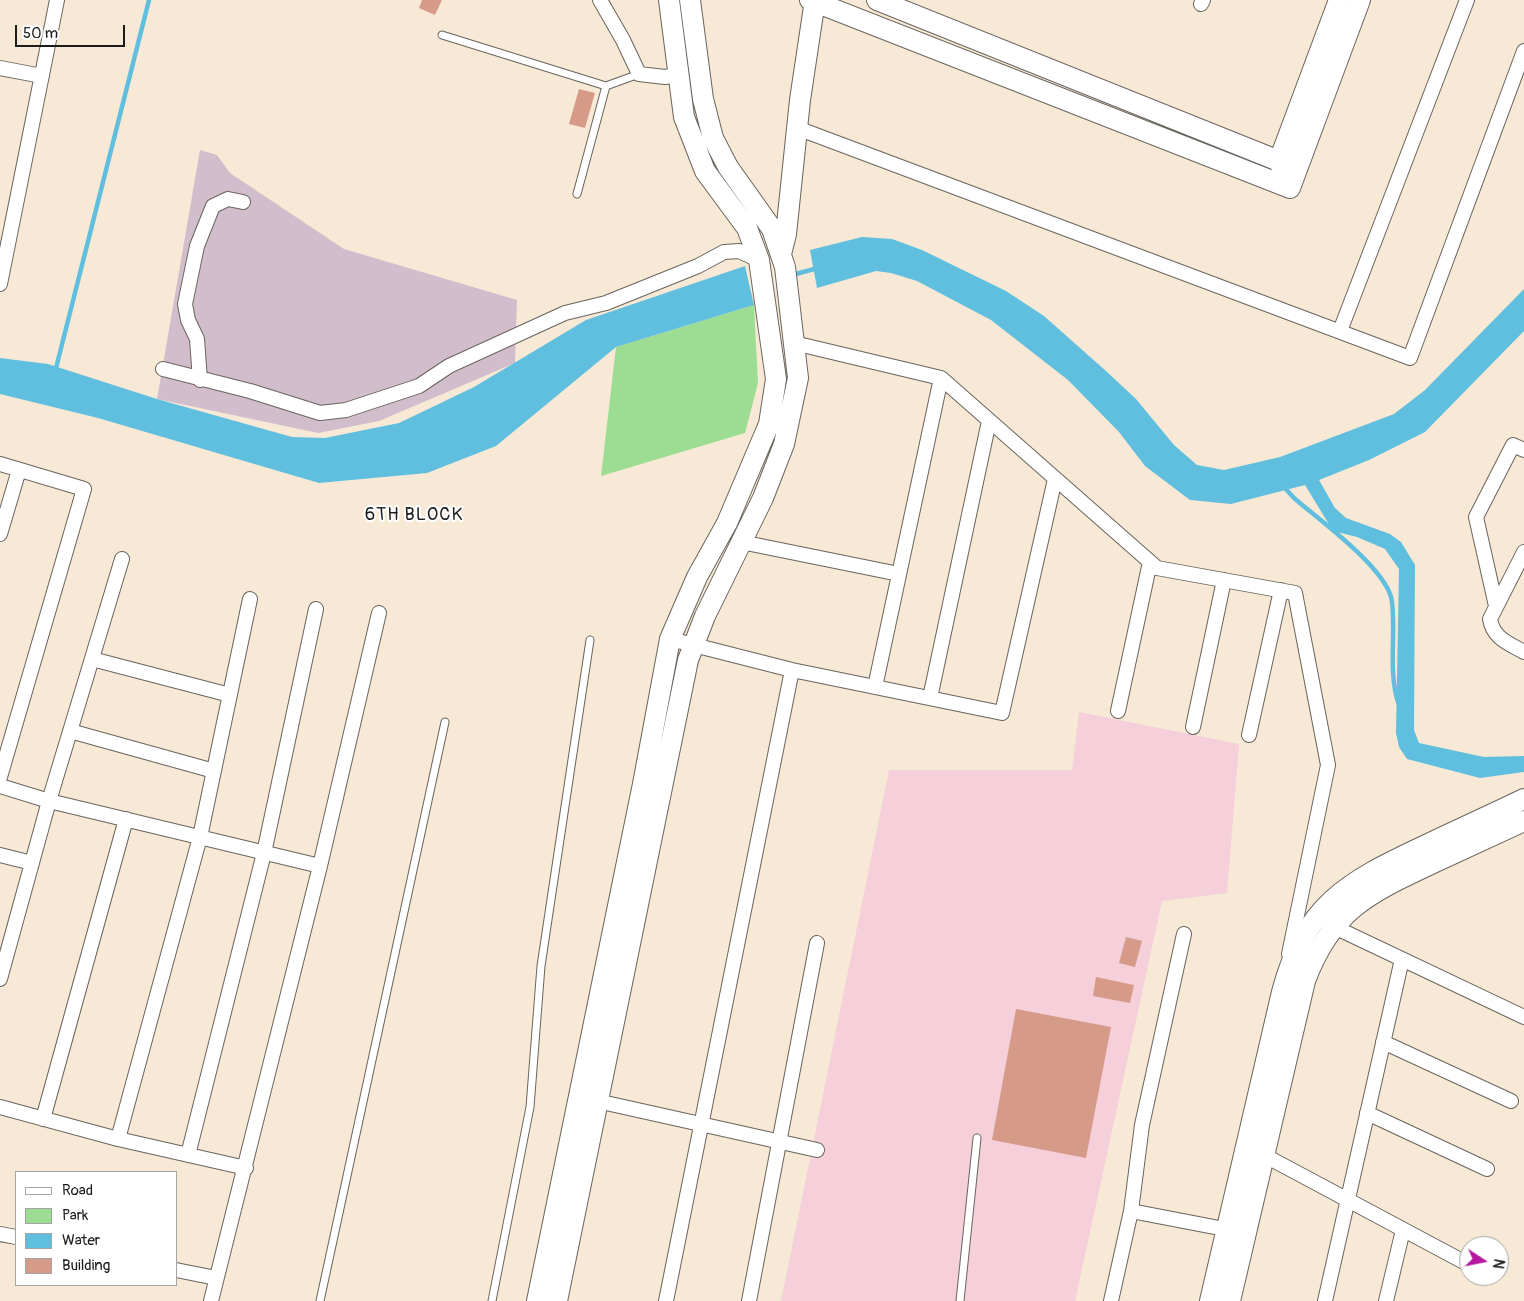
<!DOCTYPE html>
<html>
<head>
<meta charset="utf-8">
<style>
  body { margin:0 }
  #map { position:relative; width:1524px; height:1301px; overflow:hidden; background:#f7e9d5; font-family:Pangolin,sans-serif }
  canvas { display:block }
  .legend { position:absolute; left:15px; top:1171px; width:162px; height:115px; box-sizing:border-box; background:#fff; border:1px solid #a4a4a4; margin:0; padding:6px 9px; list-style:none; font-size:15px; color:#1c1c1c }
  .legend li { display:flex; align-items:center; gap:10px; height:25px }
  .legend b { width:25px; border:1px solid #a4a4a4 }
  .north { position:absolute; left:1459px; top:1236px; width:50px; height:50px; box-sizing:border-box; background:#fff; border:1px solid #a4a4a4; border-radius:50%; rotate:101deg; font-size:14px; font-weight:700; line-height:20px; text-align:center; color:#1c1c1c }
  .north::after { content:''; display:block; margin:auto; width:18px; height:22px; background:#b5179e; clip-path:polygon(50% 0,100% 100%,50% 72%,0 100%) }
  .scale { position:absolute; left:15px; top:25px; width:110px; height:22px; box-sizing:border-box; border:2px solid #1c1c1c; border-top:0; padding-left:6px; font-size:15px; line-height:18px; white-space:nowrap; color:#1c1c1c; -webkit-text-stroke:4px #fff; paint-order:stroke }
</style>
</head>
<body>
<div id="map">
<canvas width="1524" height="1301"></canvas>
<ul class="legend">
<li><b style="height:6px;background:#fff"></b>Road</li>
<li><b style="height:14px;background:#9cdd93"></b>Park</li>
<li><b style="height:14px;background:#60bfde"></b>Water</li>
<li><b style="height:14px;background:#d69a89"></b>Building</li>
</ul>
<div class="north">N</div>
<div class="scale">50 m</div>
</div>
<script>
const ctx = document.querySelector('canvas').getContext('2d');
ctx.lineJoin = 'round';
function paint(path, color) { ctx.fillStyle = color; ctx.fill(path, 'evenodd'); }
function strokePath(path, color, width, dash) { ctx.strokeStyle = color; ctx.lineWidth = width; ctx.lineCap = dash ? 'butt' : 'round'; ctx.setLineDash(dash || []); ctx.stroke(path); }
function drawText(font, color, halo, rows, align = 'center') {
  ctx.font = font + ' Pangolin,sans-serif'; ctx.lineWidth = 4; ctx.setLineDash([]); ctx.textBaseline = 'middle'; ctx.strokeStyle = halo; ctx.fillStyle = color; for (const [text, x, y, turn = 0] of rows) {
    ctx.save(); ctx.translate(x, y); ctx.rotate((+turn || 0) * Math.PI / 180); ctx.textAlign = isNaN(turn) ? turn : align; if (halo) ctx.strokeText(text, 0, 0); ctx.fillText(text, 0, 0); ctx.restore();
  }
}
paint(new Path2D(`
  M1079,712L1239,744L1227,893L1162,901L1075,1301H781L889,770H1072Z`), '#f5cfda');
paint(new Path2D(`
  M200,150L217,155L230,173L344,249L517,300L515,363L379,421L318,433L157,399Z`), '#d1bdcb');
paint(new Path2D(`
  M754,305L758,383L745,433L601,476L616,347Z`), '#9cdd93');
paint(new Path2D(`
  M862,237L892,239L922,250L1006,291L1044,316L1106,371L1136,399L1174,445L1197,465L1224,470L1280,457L1394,414L1425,390L1524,289V331L1425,432L1369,460L1319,480L1335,508L1346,518L1390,534L1401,542L1415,565L1414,730L1419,743L1484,757L1524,756V772L1480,778L1407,759L1399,747L1396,733L1399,569L1385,549L1357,537L1333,531L1305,485L1231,504L1190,500L1145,466L1119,432L1068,380L991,320L917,281L891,273L876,271L817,288L810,250Z
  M745,266L754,305L616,347L496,446L427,473L319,483L98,418L0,394V358L48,364L157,399L292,437L325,438L399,423L474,387L586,320Z`), '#60bfde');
strokePath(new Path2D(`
  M792,275L818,268
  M55,372L149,0
  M1283,486L1294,498C1319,520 1389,570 1392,602C1396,635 1388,670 1398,702`), '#60bfde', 4.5);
paint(new Path2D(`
  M422,0H442L435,15L419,8Z
  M579,89L595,93L585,128L569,124Z
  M1126,937L1142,941L1135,967L1119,963Z
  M1096,977L1134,985L1130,1003L1093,996Z
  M1016,1009L1111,1027L1086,1158L992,1140Z`), '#d69a89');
const lane = new Path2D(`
  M442,35L606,86L639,74
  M577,194L606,86
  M320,1301L445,722
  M492,1301L530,1107L541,966L590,640
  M960,1301L977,1138`);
const street = new Path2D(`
  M600,0L623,40L639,74L665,77L678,75
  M1201,4L1203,0
  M0,68L42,76
  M797,128L1410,358L1524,51
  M0,284L57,0
  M1340,331L1467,0
  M794,343L941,378L1157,568L1295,593L1328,765L1289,954
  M163,369L250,391L320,413L346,410L419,386L449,366L565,313L606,303L698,266L724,252L739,251L759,260
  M200,380L197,339L188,320L185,304L197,246L213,206L228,199L243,202
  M0,464L84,489L0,777
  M0,534L19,470
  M741,542L899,574
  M1524,552L1490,619C1493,638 1508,643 1524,652
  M1496,606L1476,517L1513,445L1524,450
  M670,639L792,670L1002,713L1055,479
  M92,659L230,695
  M875,687L941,378
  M930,698L989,421
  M1118,711L1150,562
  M1193,727L1224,580
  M70,731L214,771
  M1249,735L1281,590
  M0,786L49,801L320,866
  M0,855L32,863
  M1328,924L1524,1017
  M0,979L49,801L122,559
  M1383,1042L1511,1101
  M597,1101L817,1150
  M0,1107L118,1139L246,1168
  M1367,1113L1487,1169
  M43,1119L126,819
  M118,1139L200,837L250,599
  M1258,1152L1464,1262
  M188,1155L264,853L316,609
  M1131,1211L1235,1231
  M0,1234L16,1237
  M176,1270L216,1278
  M211,1301L320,866L379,613
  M666,1301L792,670
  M749,1301L817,943
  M1111,1301L1131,1211L1142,1125L1184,934
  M1325,1301L1402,959
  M1386,1301L1403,1230`);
const secondary = new Path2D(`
  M810,0L1290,188
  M877,0L1279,161
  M1284,174L1279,161L1339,0
  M1290,188L1360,0
  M781,254L786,234L800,100L815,0
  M537,1301L643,784L670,639L697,577L727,523L769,424L776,379L759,260L747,228L705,171L684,117L669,0
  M557,1301L688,660L705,616L763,498L784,444L798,378L785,267L772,229L728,167L713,138L703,99L690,0
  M1210,1301L1282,992C1305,905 1347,882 1424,846C1457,830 1491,815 1524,799
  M1230,1301L1305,981C1331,910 1369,893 1433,863C1464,849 1494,835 1524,821`);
strokePath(lane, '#69645d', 9);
strokePath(street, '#69645d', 16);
strokePath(secondary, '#69645d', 22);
strokePath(lane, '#fff', 7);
strokePath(street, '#fff', 14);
strokePath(secondary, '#fff', 20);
ctx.letterSpacing = '1px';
drawText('18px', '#1c1c1c', '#fff', [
  ["6TH BLOCK",414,515]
]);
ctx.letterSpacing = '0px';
</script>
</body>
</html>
